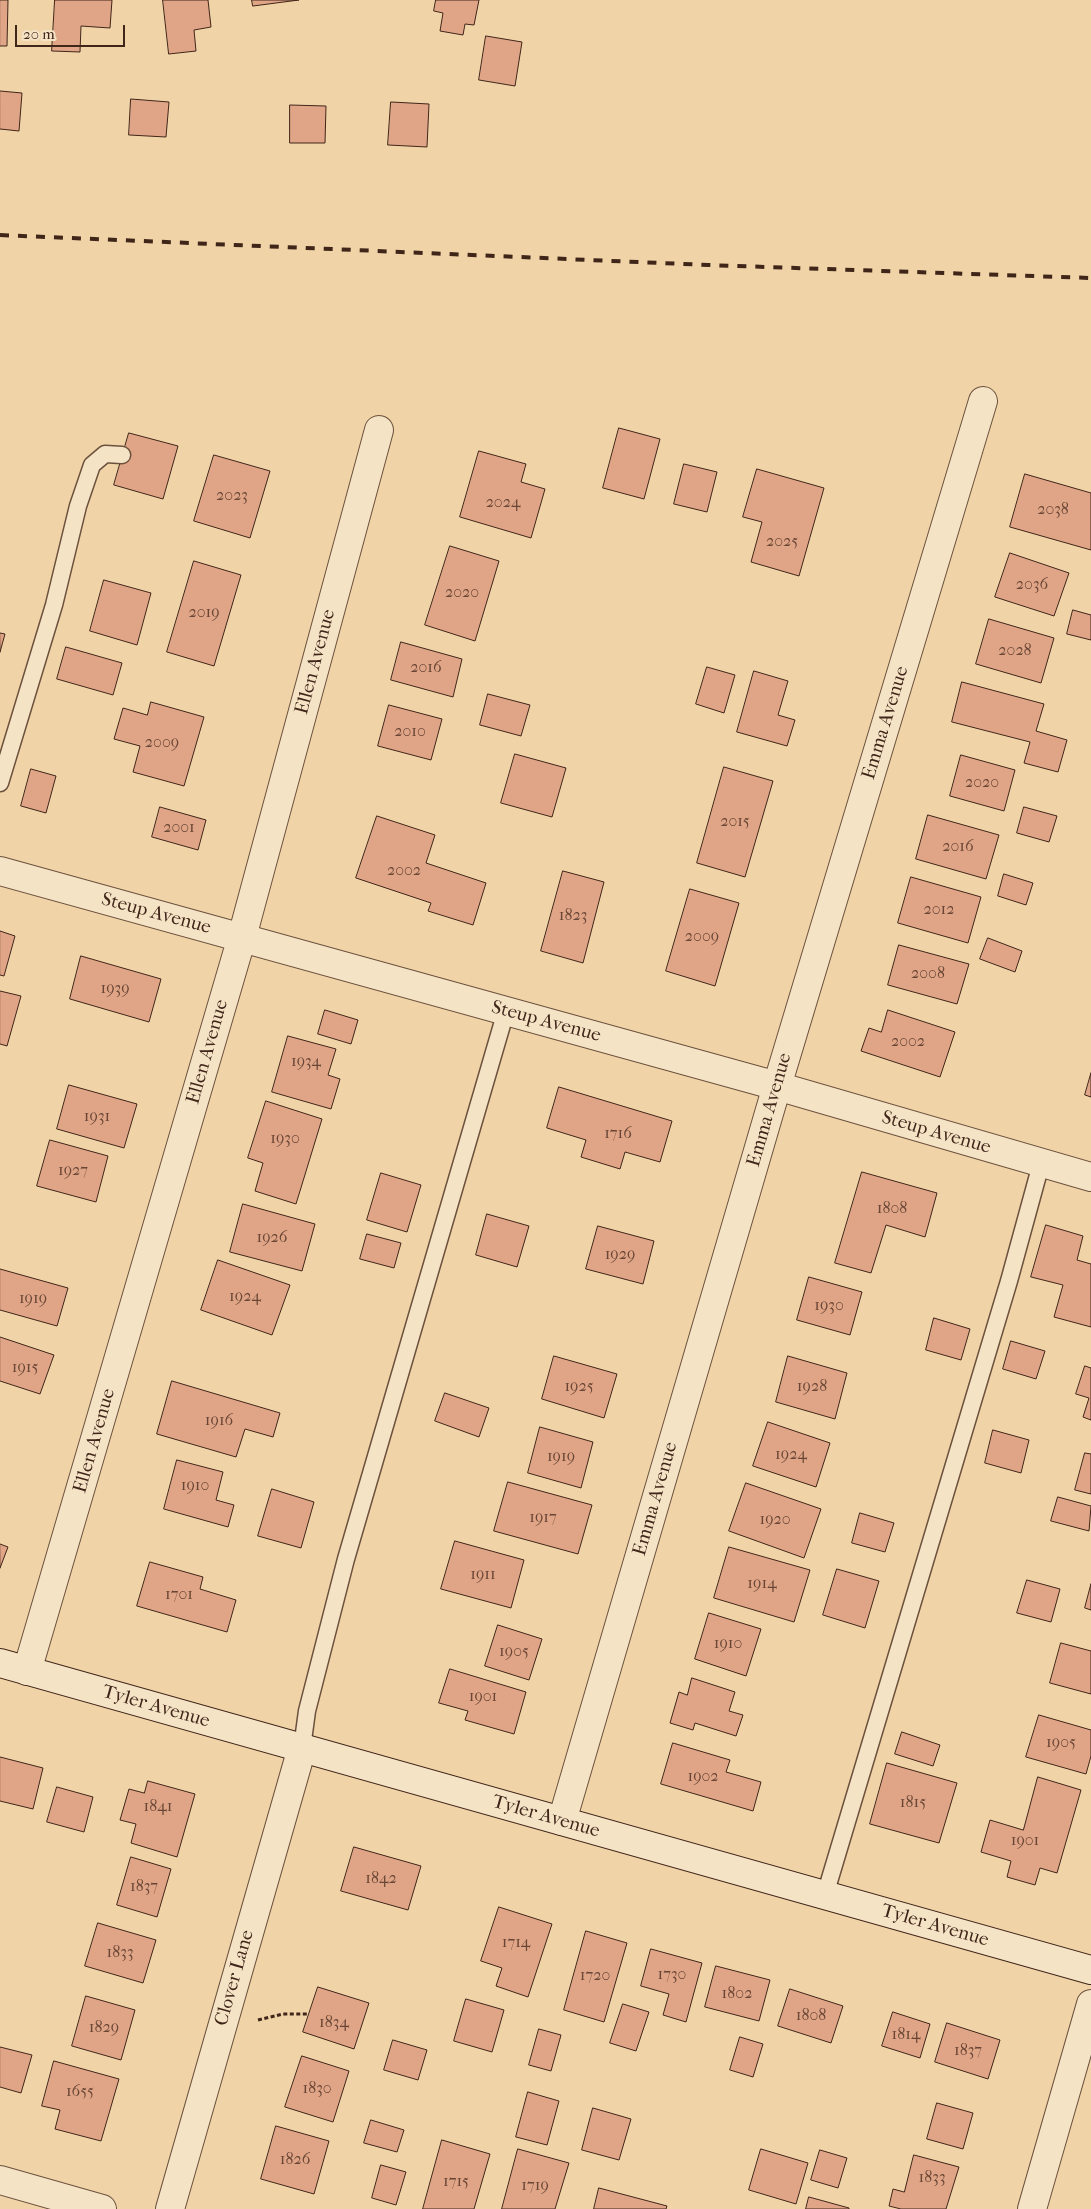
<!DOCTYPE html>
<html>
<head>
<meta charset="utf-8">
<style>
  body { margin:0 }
  #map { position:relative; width:1091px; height:2209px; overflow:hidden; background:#f0d4a8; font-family:"IM FELL French Canon",serif }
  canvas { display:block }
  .scale { position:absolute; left:15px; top:25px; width:110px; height:22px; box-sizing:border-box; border:2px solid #402519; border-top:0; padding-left:6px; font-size:15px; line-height:18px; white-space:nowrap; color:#402519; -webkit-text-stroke:4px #f5e3c6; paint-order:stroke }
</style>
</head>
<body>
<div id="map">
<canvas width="1091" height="2209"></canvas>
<div class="scale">20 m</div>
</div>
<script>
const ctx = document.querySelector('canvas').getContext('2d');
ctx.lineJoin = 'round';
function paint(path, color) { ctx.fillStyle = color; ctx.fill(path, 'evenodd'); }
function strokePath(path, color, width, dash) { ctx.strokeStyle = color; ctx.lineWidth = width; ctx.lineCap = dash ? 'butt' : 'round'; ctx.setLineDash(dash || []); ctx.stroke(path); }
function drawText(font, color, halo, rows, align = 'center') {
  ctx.font = font + ' "IM FELL French Canon",serif'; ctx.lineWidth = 5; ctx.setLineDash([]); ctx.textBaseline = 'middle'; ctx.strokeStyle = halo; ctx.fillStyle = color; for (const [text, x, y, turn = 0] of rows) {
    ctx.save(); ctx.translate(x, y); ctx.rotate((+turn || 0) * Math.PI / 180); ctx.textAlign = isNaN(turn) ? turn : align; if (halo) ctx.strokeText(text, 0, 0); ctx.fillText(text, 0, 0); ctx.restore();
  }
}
const building = new Path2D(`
  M0,0H8L7,46H0Z
  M55,0H112L110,28L81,26L80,52L52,51Z
  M163,0H208L211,27L194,30L196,51L169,54Z
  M252,0H299L253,6Z
  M436,0H479L474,25L465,24L463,35L440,31L443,13L434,11Z
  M486,36L522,42L515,86L479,80Z
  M0,91L22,93L19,131L0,129Z
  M131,99L169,102L166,137L129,135Z
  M391,102L429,104L427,147L388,145Z
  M290,105L326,106L325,143H290Z
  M619,428L660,439L644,499L603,488Z
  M129,433L178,446L163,499L114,485Z
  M479,451L526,464L521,482L545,489L531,538L460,517Z
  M214,455L270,471L250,538L194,521Z
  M684,464L717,472L707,512L674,504Z
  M757,469L824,488L799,576L751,562L762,522L743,517Z
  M1025,474L1091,493V550L1010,527Z
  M450,546L499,561L475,641L425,625Z
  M1010,553L1069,573L1054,616L995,597Z
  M194,561L241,575L214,666L167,652Z
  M104,580L151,593L137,645L90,631Z
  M1073,610L1091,615V640L1067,634Z
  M989,619L1054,638L1041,683L976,664Z
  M0,633L5,634L0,652Z
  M401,642L462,659L453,697L391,680Z
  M66,647L122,663L113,695L57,679Z
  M707,667L735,675L724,713L696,704Z
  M754,671L788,681L778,715L795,720L787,746L737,732Z
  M962,682L1044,704L1036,731L1067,740L1058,772L1024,763L1030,742L952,722Z
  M488,694L530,705L521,736L480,725Z
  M151,702L204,717L184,786L133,772L140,746L114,739L123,708L147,715Z
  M389,705L442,719L431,760L378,746Z
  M515,754L566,768L552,817L501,803Z
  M961,755L1015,770L1004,811L950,796Z
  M724,767L773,781L745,877L697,863Z
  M31,769L56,776L46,813L21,806Z
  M160,807L206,820L198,850L152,837Z
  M1024,807L1057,816L1049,842L1017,833Z
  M928,815L999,835L986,879L916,859Z
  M377,816L435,835L426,863L486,883L473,925L428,911L431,903L356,878Z
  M563,871L604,882L583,963L541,951Z
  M1004,874L1033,883L1026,905L998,896Z
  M911,877L981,897L968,943L898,923Z
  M690,889L739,903L715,986L666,971Z
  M0,931L15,936L4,976L0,975Z
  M988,938L1022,951L1015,972L980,959Z
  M899,945L969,964L957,1004L888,985Z
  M81,956L161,979L149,1022L70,999Z
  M0,991L21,996L7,1046L0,1044Z
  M325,1010L358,1020L351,1044L318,1034Z
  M888,1010L955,1032L940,1077L861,1051L869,1028L881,1032Z
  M288,1036L336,1049L328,1075L340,1079L331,1109L272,1092Z
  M1091,1073V1097L1085,1095Z
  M69,1085L137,1104L124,1148L57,1129Z
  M559,1087L672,1121L660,1162L625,1152L620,1169L581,1157L586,1140L547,1128Z
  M266,1101L322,1119L296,1204L255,1191L263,1163L248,1158Z
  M50,1140L108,1156L96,1202L37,1186Z
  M862,1172L937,1193L925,1237L886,1225L871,1273L835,1263Z
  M381,1173L421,1185L407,1232L367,1220Z
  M243,1204L315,1224L302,1271L230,1252Z
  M487,1214L529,1226L517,1267L476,1255Z
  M1046,1225L1083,1236L1077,1260L1091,1264V1327L1054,1317L1063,1285L1031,1277Z
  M598,1226L654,1241L643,1284L586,1269Z
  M367,1234L401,1243L394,1268L360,1259Z
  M218,1260L290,1285L272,1335L201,1310Z
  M0,1269L68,1288L57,1326L0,1310Z
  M809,1277L862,1292L850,1335L797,1320Z
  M934,1318L970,1329L961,1360L926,1350Z
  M0,1337L54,1355L40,1394L0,1381Z
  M1011,1341L1045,1351L1036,1379L1003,1369Z
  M554,1356L617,1374L604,1418L542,1399Z
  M788,1356L847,1373L835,1419L776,1402Z
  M1085,1366L1091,1368V1420L1083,1417L1089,1398L1076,1394Z
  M172,1381L280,1413L273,1437L245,1429L236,1457L157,1434Z
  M445,1393L489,1408L479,1437L435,1421Z
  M768,1422L830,1443L816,1487L753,1466Z
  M540,1427L593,1442L581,1488L528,1473Z
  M993,1430L1029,1440L1021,1473L985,1463Z
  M1085,1453L1091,1454V1494L1075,1490Z
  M177,1460L223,1472L216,1500L234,1505L228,1527L164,1509Z
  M508,1482L592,1505L578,1554L494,1531Z
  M746,1483L821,1509L804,1558L729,1531Z
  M272,1489L314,1502L301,1548L258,1536Z
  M1058,1497L1091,1506L1089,1531L1051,1521Z
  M860,1513L894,1523L885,1552L852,1543Z
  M455,1541L524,1560L511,1608L441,1589Z
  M0,1544L8,1547L0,1568Z
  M729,1547L810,1570L794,1622L714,1598Z
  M150,1562L203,1577L200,1589L236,1600L227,1632L137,1606Z
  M837,1569L879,1581L865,1628L823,1615Z
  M1027,1580L1060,1589L1051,1622L1017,1613Z
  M1091,1584V1610L1085,1608Z
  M709,1613L761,1629L746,1676L695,1659Z
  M498,1625L542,1639L529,1680L485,1666Z
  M1061,1643L1091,1651V1694L1050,1683Z
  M450,1669L526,1692L514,1734L465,1720L468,1711L439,1703Z
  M692,1678L735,1692L729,1711L743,1715L736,1736L695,1723L693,1730L670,1723L679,1692L687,1695Z
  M1039,1715L1091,1730V1756L1086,1774L1026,1757Z
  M902,1732L940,1745L933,1766L895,1754Z
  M673,1743L730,1760L726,1772L761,1782L753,1811L661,1784Z
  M0,1757L43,1768L33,1809L0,1801Z
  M887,1763L957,1783L939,1843L870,1824Z
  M1038,1777L1081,1790L1057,1873L1040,1868L1035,1885L1007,1877L1011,1861L981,1852L990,1820L1023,1830Z
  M148,1781L195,1794L177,1857L131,1843L136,1824L120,1820L129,1789L144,1793Z
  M57,1787L93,1797L84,1832L47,1822Z
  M354,1847L421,1866L408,1910L341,1891Z
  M131,1857L171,1869L157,1917L117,1905Z
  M499,1907L552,1924L528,1997L496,1986L502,1968L481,1961Z
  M98,1923L156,1940L143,1983L85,1966Z
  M586,1931L627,1943L604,2022L564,2010Z
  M651,1949L702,1963L686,2022L663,2015L669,1994L641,1986Z
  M716,1966L770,1980L759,2021L705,2007Z
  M318,1987L369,2003L354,2049L303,2032Z
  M790,1989L843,2006L831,2043L778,2026Z
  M86,1996L135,2010L121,2060L72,2046Z
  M466,1999L504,2010L492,2052L454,2041Z
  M623,2004L649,2012L636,2051L610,2043Z
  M893,2012L930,2024L920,2058L882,2046Z
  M947,2023L1000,2040L988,2079L935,2062Z
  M539,2029L561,2035L551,2071L529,2065Z
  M740,2037L763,2044L753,2077L730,2070Z
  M393,2040L427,2050L418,2080L384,2070Z
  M0,2047L32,2055L21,2093L0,2087Z
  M302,2056L349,2071L333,2122L285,2107Z
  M54,2061L119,2079L101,2141L55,2129L60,2110L42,2106Z
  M528,2092L559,2101L547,2145L516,2137Z
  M937,2103L973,2113L963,2149L927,2139Z
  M593,2108L631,2119L619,2160L582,2150Z
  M371,2120L404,2130L397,2152L364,2143Z
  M276,2126L329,2141L314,2194L261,2179Z
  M442,2140L490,2154L474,2209H423Z
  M518,2149L569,2163L555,2209H502Z
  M761,2149L808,2163L796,2204L749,2190Z
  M820,2150L847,2158L838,2188L811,2180Z
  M914,2155L959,2167L946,2209H901L889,2206L893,2189L904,2192Z
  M381,2165L406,2172L396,2205L372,2198Z
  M599,2188L667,2206L666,2209H594Z
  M809,2197L849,2208V2209H806Z`);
paint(building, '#e0a587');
strokePath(building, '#402519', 1);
const lane = new Path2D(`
  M0,783L54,605L78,506L92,465L105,454L122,455
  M302,1748L307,1711L346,1559L506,1011
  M825,1895L1009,1281L1041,1164`);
const street = new Path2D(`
  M0,871L777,1086L1091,1177
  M27,1671L242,937L379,430
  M562,1821L777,1086L983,401
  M0,2180L102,2209
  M170,2209L302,1748
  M1032,2209L1091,2004`);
const secondary = new Path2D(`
  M0,1663L1091,1970`);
strokePath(lane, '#6c513d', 19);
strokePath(street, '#6c513d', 30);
strokePath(secondary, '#402519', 30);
strokePath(new Path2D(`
  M258,2020L283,2014H309`), '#402519', 3, [4, 2.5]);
strokePath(lane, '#f5e3c6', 16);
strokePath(street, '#f5e3c6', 28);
strokePath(secondary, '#f5e3c6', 28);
strokePath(new Path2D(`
  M0,235L708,265L1091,278`), '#402519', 4, [9, 9]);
drawText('16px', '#684534', null, [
  ["2023",232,496],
  ["2024",503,503],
  ["2038",1053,510],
  ["2025",782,542],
  ["2036",1032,585],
  ["2020",462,593],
  ["2019",204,613],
  ["2028",1015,651],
  ["2016",426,668],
  ["2010",410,732],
  ["2009",162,743],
  ["2020",982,783],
  ["2015",735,822],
  ["2001",179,828],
  ["2016",958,847],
  ["2002",404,871],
  ["2012",939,910],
  ["1823",573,916],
  ["2009",702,937],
  ["2008",928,974],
  ["1939",115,989],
  ["2002",908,1042],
  ["1934",306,1062],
  ["1931",97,1117],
  ["1716",618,1134],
  ["1930",285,1139],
  ["1927",73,1171],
  ["1808",892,1209],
  ["1926",272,1238],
  ["1929",620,1255],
  ["1924",245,1297],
  ["1919",33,1299],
  ["1930",829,1306],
  ["1915",25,1368],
  ["1925",579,1387],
  ["1928",812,1387],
  ["1916",219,1421],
  ["1924",791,1455],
  ["1919",561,1457],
  ["1910",195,1486],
  ["1917",543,1518],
  ["1920",775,1520],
  ["1911",483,1575],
  ["1914",762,1584],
  ["1701",179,1595],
  ["1910",728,1644],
  ["1905",514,1652],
  ["1901",483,1697],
  ["1905",1061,1743],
  ["1902",703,1777],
  ["1815",913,1803],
  ["1841",158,1807],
  ["1901",1025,1841],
  ["1842",381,1879],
  ["1837",144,1887],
  ["1714",516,1943],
  ["1833",120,1953],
  ["1730",672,1975],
  ["1720",595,1976],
  ["1802",737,1994],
  ["1808",811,2016],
  ["1834",334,2023],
  ["1829",104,2028],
  ["1814",906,2035],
  ["1837",968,2051],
  ["1830",317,2089],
  ["1655",80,2092],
  ["1826",295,2160],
  ["1833",932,2178],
  ["1715",456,2182],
  ["1719",535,2186]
]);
drawText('19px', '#402519', '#f5e3c6', [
  ["Ellen Avenue",316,662,-75],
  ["Emma Avenue",886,723,-73],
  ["Steup Avenue",156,914,15],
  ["Steup Avenue",546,1022,15],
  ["Ellen Avenue",208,1052,-74],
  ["Emma Avenue",770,1110,-74],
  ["Steup Avenue",936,1133,16],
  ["Ellen Avenue",95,1441,-74],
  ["Emma Avenue",656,1499,-74],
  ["Tyler Avenue",156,1707,16],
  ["Tyler Avenue",546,1817,16],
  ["Tyler Avenue",935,1926,16],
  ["Clover Lane",235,1978,-74]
]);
</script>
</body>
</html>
